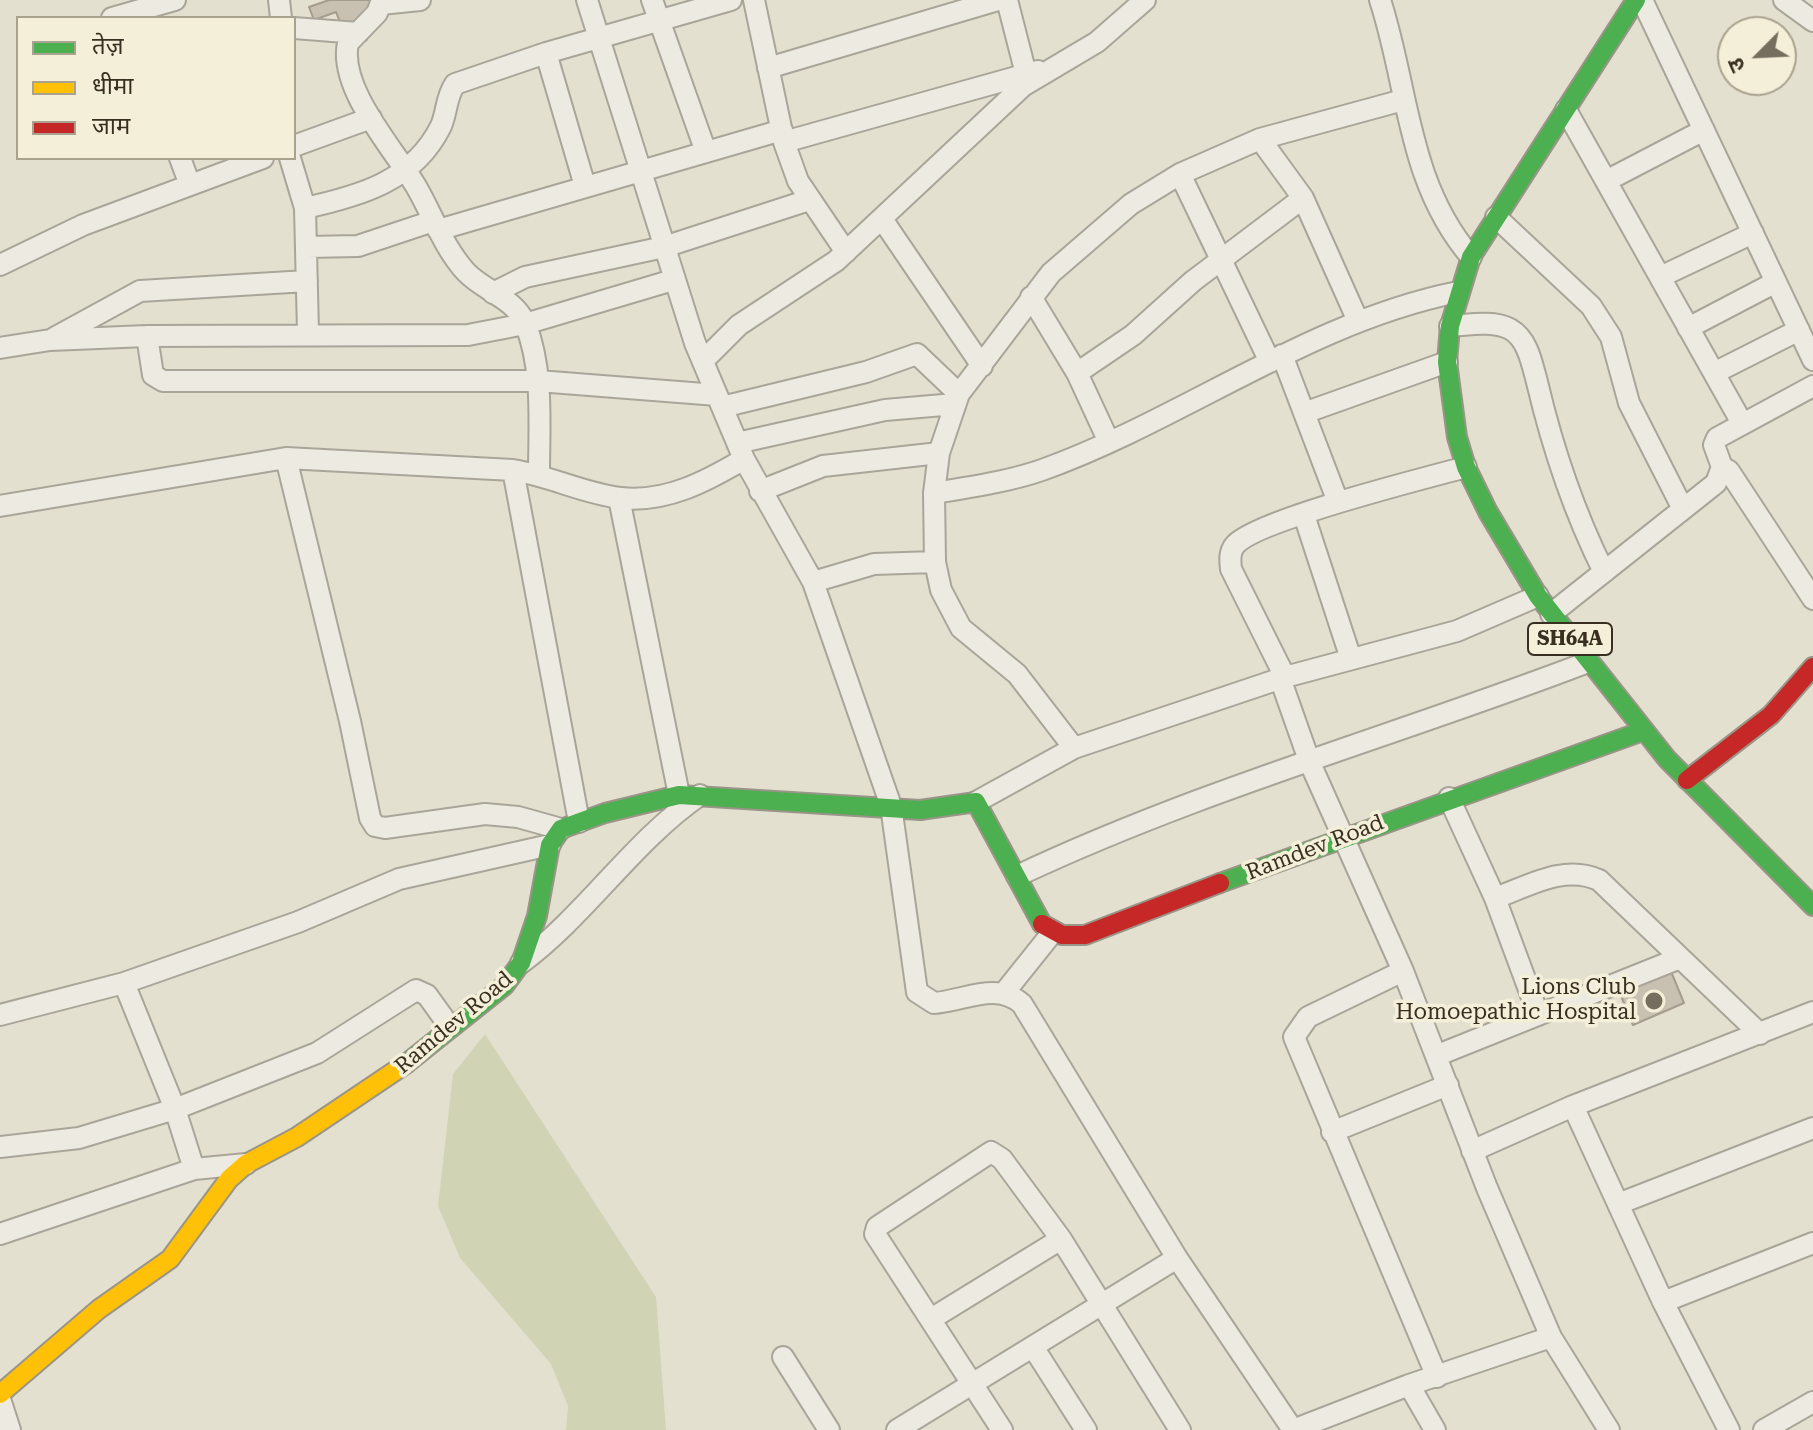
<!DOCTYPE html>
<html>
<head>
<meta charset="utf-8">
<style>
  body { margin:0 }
  #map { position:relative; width:1813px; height:1430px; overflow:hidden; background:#e4e0d0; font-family:"Roboto Serif","Noto Sans Devanagari",serif }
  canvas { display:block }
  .legend { position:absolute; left:16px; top:16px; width:280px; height:144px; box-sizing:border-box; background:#f4efd8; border:2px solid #a9a28f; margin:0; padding:10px 14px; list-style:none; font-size:24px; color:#392f21 }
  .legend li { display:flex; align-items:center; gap:16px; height:40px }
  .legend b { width:40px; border:2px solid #a9a28f }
  .north { position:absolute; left:1717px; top:16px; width:80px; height:80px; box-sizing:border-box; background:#f4efd8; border:2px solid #a9a28f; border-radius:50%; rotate:246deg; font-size:22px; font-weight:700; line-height:32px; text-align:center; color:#392f21 }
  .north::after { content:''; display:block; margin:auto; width:28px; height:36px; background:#756d5e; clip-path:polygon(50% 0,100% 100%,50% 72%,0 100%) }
</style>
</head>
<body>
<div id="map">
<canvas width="1813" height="1430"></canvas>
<ul class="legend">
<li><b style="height:10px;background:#4caf50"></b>तेज़</li>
<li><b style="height:10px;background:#ffc107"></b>धीमा</li>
<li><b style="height:10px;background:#c62828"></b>जाम</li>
</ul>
<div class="north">उ</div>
</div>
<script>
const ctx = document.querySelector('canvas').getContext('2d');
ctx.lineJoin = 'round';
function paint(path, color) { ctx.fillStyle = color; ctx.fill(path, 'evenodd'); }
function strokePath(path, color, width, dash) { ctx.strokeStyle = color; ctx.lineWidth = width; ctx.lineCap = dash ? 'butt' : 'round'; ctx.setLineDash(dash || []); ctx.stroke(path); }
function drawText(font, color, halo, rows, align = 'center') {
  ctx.font = font + ' "Roboto Serif",serif'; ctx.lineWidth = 7; ctx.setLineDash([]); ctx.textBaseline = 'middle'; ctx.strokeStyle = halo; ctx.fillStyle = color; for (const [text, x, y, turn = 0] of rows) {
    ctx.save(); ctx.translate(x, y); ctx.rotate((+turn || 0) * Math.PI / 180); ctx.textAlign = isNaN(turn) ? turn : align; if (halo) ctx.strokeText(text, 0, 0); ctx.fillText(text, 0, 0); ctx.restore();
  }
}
paint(new Path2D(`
  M485,1034L656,1297L666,1430H566L568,1406L551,1364L460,1258L438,1206L453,1074Z`), '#d0d4b4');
const building = new Path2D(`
  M329,0H374L361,23L341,25L336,12L314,20L309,7Z
  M1670,969L1684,1003L1633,1025L1619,991Z`);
paint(building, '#c8c0b1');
strokePath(building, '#a49c8f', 2);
const street = new Path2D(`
  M279,0L281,18
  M382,0L377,13L348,43C338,89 395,150 417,188C433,216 444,248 466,272C484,291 514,298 525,323C544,370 539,425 539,474
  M587,0L695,343L744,459L813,582L891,806L917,992L934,1003C964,1001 996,981 1022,1004L1177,1258L1293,1430
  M652,0L706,152
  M754,0L784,142L798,181L846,252
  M1007,0L1026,74
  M1380,0C1409,89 1407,182 1471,257
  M1642,0L1813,360
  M1784,0L1813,21
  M381,4L420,0
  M112,18L175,0
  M294,28L358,33
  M546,53L585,186
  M768,68L998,0
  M1566,110L1742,423
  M1260,139L1303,198L1358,321
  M784,142L1038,71
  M294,146L371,118
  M180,158L190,185
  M290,158L305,208L308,332
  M1180,174L1270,362
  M1606,181L1704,130
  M305,208C360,196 414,181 441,126C447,112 446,97 455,84L546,53L731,0
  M1496,217L1591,306L1611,337L1629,403L1683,509
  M882,219L982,366
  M438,230L782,130
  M307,247L358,246L433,221
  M0,265L83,225L263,158
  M1660,277L1753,233
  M493,293L525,277L664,247L809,200
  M1031,297L1077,373L1109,442
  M1450,326C1468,325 1493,320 1510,329C1528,339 1532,364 1537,382C1553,450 1573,510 1604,572
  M1688,328L1776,282
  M147,336L153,375L163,381H538L717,395
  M54,338L140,291L307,281
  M0,348L50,340L147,336L468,335L525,324L673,280
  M1282,355L1338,502
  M703,361L739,325L836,261L1023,86L1097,42L1145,0
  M1077,373L1133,335L1193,281L1303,198
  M1714,373L1799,330
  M722,407L866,372L917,354L959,394
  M1304,413L1447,362
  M737,443L885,410L955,404
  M286,458L350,721L370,818L375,826L385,828L485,814L518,817L561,829
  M1722,467L1729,471L1813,599
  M513,470L579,822
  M760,491L823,466L939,453
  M934,493C970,487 1007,482 1042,470C1184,419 1308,322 1458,292
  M619,498L679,795
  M0,506L286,458L513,470C550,476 585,494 621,498C666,503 707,481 744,459
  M1304,515L1351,659
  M813,582L874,564L935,562
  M1551,614L1716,483L1722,467L1714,445L1717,438L1813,386
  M1285,677L1231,569C1230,561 1229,552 1235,545C1256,520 1426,478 1466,467
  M1280,678L1310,763L1403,971L1487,1188L1551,1337L1609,1430
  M1074,748L1017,674L961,628L941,590L935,562L934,493L939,453L959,394L1051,273L1131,204L1180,174L1260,139L1403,100
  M1449,798L1495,898L1538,1014
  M976,802L1074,748L1285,677L1457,631L1538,596
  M1017,876C1201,789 1398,735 1588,662
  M1495,898C1529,886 1564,864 1599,880L1760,1034
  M521,963C587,914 632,842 700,795
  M1403,971L1308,1017L1294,1037L1437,1377
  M124,983L175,1109L194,1169
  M1004,993L1052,933
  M0,1015L124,983L298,922L399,879L550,845
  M1438,1055L1680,958
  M1332,1132L1448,1085
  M0,1147L79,1138L175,1109L317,1053L416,990L427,995L450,1027
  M1472,1151L1573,1106
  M1618,1204L1813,1128
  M0,1234L194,1169L246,1164
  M1663,1302L1813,1243
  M931,1319L1061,1239
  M1033,1347L1086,1430
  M783,1357L829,1430
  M1409,1385L1435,1430
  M0,1399L10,1430
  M897,1430L1177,1258
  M1002,1430L875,1234L877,1227L991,1152L1002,1159L1061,1239L1180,1430
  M1293,1430L1409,1385L1551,1337
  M1729,1430L1663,1302L1573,1106L1813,1012
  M1764,1430L1813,1402`);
const fast = new Path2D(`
  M1636,0L1471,257L1450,326L1447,362L1457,437L1466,467L1488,512L1538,596L1667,759L1813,906
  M1220,883L1643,731
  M407,1063L504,986L521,963L537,916L550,845L561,829L605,813L679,795L920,810L976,802L1042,924`);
const slow = new Path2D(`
  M0,1394L99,1309L170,1259L229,1179L246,1164L297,1137L407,1063`);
const jam = new Path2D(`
  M1687,780L1771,715L1813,667
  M1042,924L1062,935H1085L1220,883`);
strokePath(street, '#aaa599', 24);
strokePath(fast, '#9a9588', 22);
strokePath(slow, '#9a9588', 22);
strokePath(jam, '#9a9588', 22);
strokePath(street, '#eceae1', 20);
strokePath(fast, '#4caf50', 18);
strokePath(slow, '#ffc107', 18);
strokePath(jam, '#c62828', 18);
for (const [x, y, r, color] of [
  [1654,1001,10,"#756d5e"]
]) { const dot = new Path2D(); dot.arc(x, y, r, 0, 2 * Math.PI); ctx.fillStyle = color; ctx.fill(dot); strokePath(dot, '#f4efd8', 3); }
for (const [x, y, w] of [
  [1570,639,84]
]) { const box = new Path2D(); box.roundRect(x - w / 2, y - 16, w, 32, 6); ctx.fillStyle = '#f4efd8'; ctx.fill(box); strokePath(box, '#392f21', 2); }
drawText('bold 20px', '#392f21', null, [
  ["SH64A",1570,639]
]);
drawText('22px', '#392f21', '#f4efd8', [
  ["Ramdev Road",1315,848,-21],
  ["Ramdev Road",454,1023,-40]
]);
drawText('22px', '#392f21', '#f4efd8', [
  ["Lions Club",1636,988],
  ["Homoepathic Hospital",1636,1013]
], 'right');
</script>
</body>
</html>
